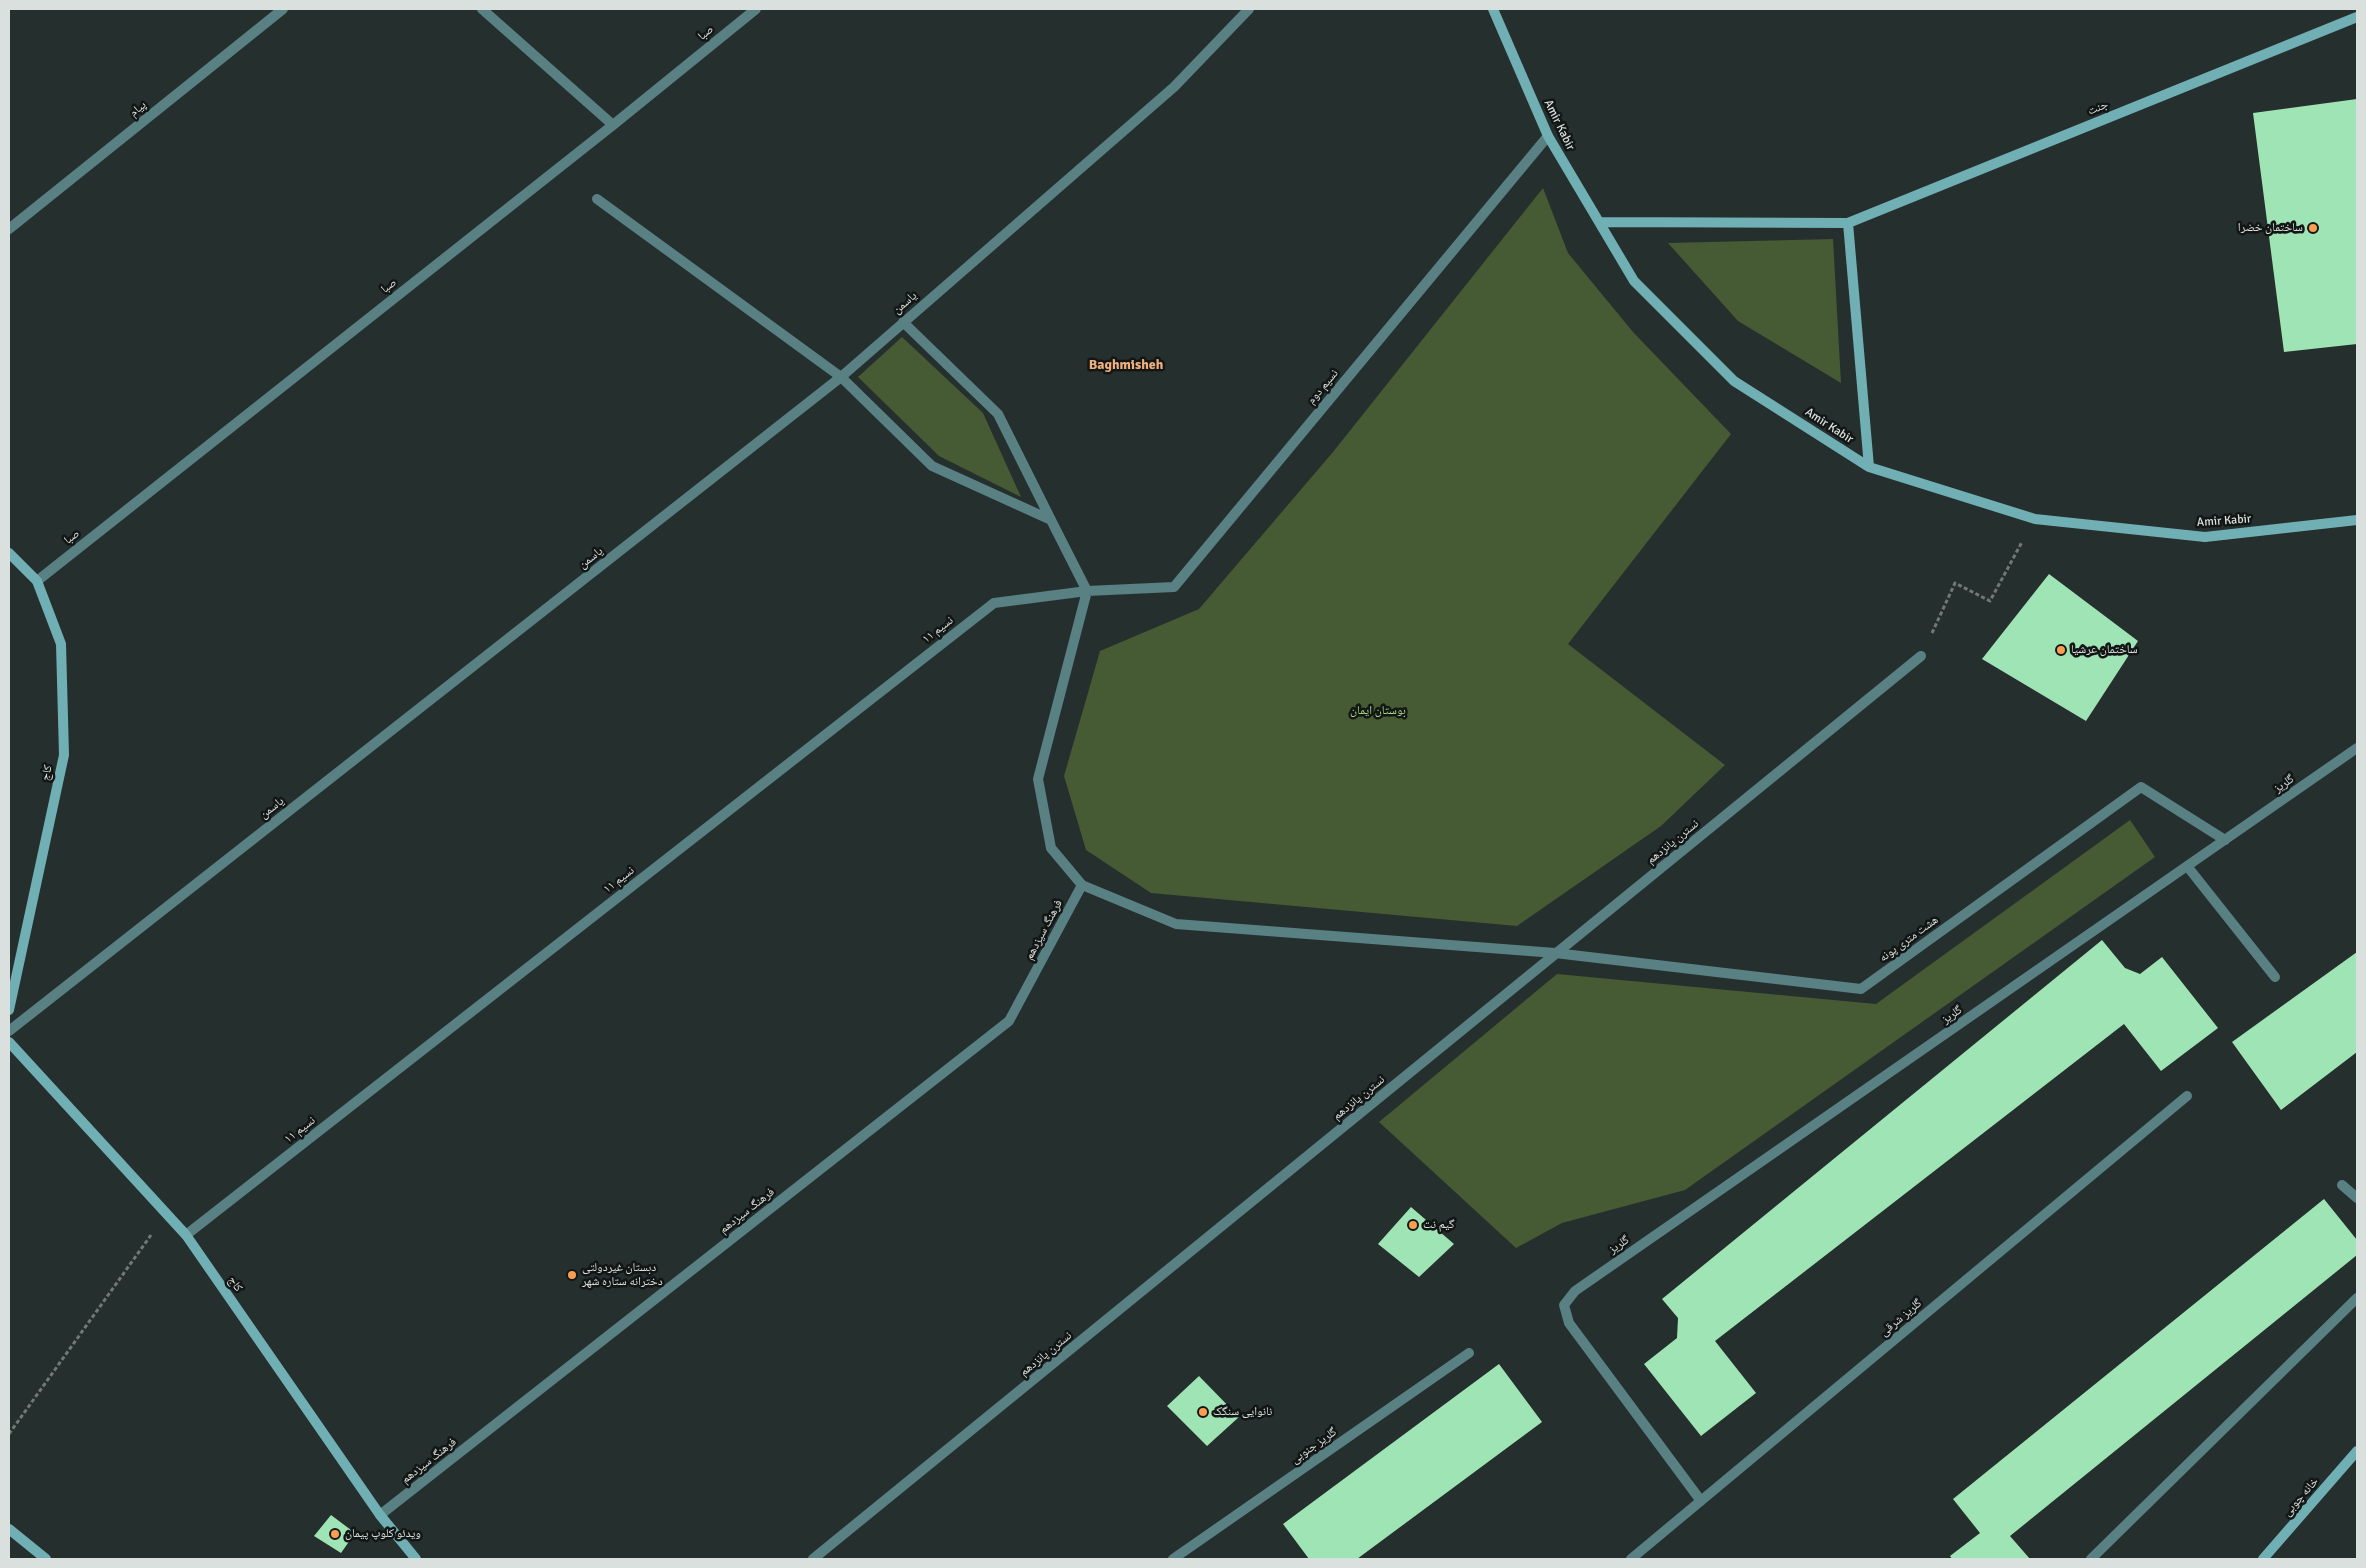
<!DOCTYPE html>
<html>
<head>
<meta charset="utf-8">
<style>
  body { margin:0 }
  #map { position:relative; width:2366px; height:1568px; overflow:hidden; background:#252f2d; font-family:Signika,sans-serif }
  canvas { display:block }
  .frame { position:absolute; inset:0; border:10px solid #dae0de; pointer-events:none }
</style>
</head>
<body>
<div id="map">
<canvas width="2366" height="1568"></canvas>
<div class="frame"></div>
</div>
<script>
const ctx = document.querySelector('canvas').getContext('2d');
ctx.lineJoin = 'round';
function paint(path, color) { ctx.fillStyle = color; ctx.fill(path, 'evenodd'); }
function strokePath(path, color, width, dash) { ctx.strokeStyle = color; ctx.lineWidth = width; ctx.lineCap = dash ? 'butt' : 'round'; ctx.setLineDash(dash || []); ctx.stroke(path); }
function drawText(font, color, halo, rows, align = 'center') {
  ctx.font = font + ' Signika,"Noto Naskh Arabic",sans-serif'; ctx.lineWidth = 5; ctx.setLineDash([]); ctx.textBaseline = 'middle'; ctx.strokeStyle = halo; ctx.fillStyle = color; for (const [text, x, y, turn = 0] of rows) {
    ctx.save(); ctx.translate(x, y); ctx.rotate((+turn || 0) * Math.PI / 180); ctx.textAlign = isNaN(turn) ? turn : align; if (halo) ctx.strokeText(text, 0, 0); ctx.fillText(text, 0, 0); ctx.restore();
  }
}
paint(new Path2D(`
  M1543,188L1568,253L1633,332L1731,434L1568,644L1725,765L1661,826L1517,926L1151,893L1086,850L1064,776L1100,651L1199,609L1333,452Z
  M1833,239L1841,383L1738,321L1668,243Z
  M902,337L983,413L1021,497L939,456L858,377Z
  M2130,820L2155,857L1685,1190L1562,1223L1516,1248L1379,1122L1557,974L1876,1004Z`), '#465a33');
paint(new Path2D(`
  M2357,99V344L2284,352L2253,113Z
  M2049,574L2138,641L2086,721L1982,659Z
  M2102,940L2125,968L2140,974L2162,957L2218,1028L2161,1071L2124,1024L1715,1341L1756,1393L1701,1436L1644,1364L1677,1338L1678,1318L1662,1299Z
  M2357,952V1052L2281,1110L2232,1042Z
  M2324,1199L2357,1240V1255L2010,1536L2030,1559H1952L1950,1556L1980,1533L1953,1499Z
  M1411,1207L1454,1244L1419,1277L1378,1244Z
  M1499,1364L1542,1422L1357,1559H1309L1283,1524Z
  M1199,1376L1239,1417L1207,1446L1167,1406Z
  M331,1515L355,1533L341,1553L314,1536Z`), '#9fe4b5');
strokePath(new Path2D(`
  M1932,633L1955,583L1990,601L2022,542
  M9,1434L151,1235`), '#717977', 3, [4, 2.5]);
strokePath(new Path2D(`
  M482,9L613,125
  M597,199L841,377L932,466L1051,520L998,414L903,322
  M9,229L283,9
  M1051,520L1087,591L1038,779L1051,848L1082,885L1176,924L1555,953L1861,989L2141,787L2225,840
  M37,581L613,125L756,9
  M2187,866L2275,977
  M9,1031L841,377L1174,87L1249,9
  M2342,1185L2357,1198
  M186,1235L994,603L1087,591L1174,587L1548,136
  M1701,1501L1569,1323L1564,1305L1575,1291L2357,748
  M380,1515L1009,1021L1082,885
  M813,1559L1921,656
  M1173,1559L1469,1353
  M1631,1559L2187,1096
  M2091,1559L2357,1298`), '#598083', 10);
strokePath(new Path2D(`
  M1493,9L1548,136L1634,281L1734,381L1869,467L2035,519L2205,537L2357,520
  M1599,222L1848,223L1869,467
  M1848,223L2357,17
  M9,553L37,581L61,644L64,755L9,1010
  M9,1042L186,1235L380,1515L416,1559
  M9,1529L46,1559
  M2263,1559L2357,1451`), '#70afb4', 10);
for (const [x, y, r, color] of [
  [2313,228,5,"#fa9f4f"],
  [2061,650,5,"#fa9f4f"],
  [1413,1225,5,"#fa9f4f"],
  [572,1275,5,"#fa9f4f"],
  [1203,1412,5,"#fa9f4f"],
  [335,1534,5,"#fa9f4f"]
]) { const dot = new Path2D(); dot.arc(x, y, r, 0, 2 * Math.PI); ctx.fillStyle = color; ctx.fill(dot); strokePath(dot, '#121615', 2); }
drawText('12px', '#dae0de', '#121615', [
  ["صبا",706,33,-39],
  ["جنت",2098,108,-22],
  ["پیام",138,109,-39],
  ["Amir Kabir",1559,125,64],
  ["صبا",389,286,-38],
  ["یاسمن",905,303,-41],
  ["نسیم دوم",1323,387,-50],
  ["Amir Kabir",1829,426,33],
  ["Amir Kabir",2224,521,-4],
  ["صبا",72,537,-38],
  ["یاسمن",591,558,-38],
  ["نسیم ۱۱",938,630,-38],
  ["کاج",47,773,-78],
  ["گلریز",2284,784,-35],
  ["یاسمن",272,808,-38],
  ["نسترن پانزدهم",1673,842,-39],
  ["نسیم ۱۱",619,880,-38],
  ["فرهنگ سیزدهم",1044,930,-62],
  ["هشت متری پونه",1909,939,-36],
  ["گلریز",1952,1015,-35],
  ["نسترن پانزدهم",1359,1098,-39],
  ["نسیم ۱۱",300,1130,-38],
  ["فرهنگ سیزدهم",747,1211,-38],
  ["گلریز",1619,1245,-34],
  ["کاج",235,1284,55],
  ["گلریز شرقی",1901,1318,-40],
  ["نسترن پانزدهم",1046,1354,-39],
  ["گلریز جنوبی",1314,1446,-35],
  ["فرهنگ سیزدهم",429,1461,-38],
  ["خانه چوبی",2301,1497,-49]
]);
drawText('12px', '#dae0de', '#121615', [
  ["ساختمان خضرا",2303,228,"right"],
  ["ساختمان عرشیا",2071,650],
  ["گیم نت",1423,1225],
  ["دبستان غیردولتی",582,1268],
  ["دخترانه ستاره شهر",582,1282],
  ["نانوایی سنگک",1213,1412],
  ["ویدئو کلوپ پیمان",345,1534]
], 'left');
drawText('12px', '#adda80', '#121615', [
  ["بوستان ایمان",1378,711]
]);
drawText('bold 14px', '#f0b07e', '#121615', [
  ["Baghmisheh",1126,365]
]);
</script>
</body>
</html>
